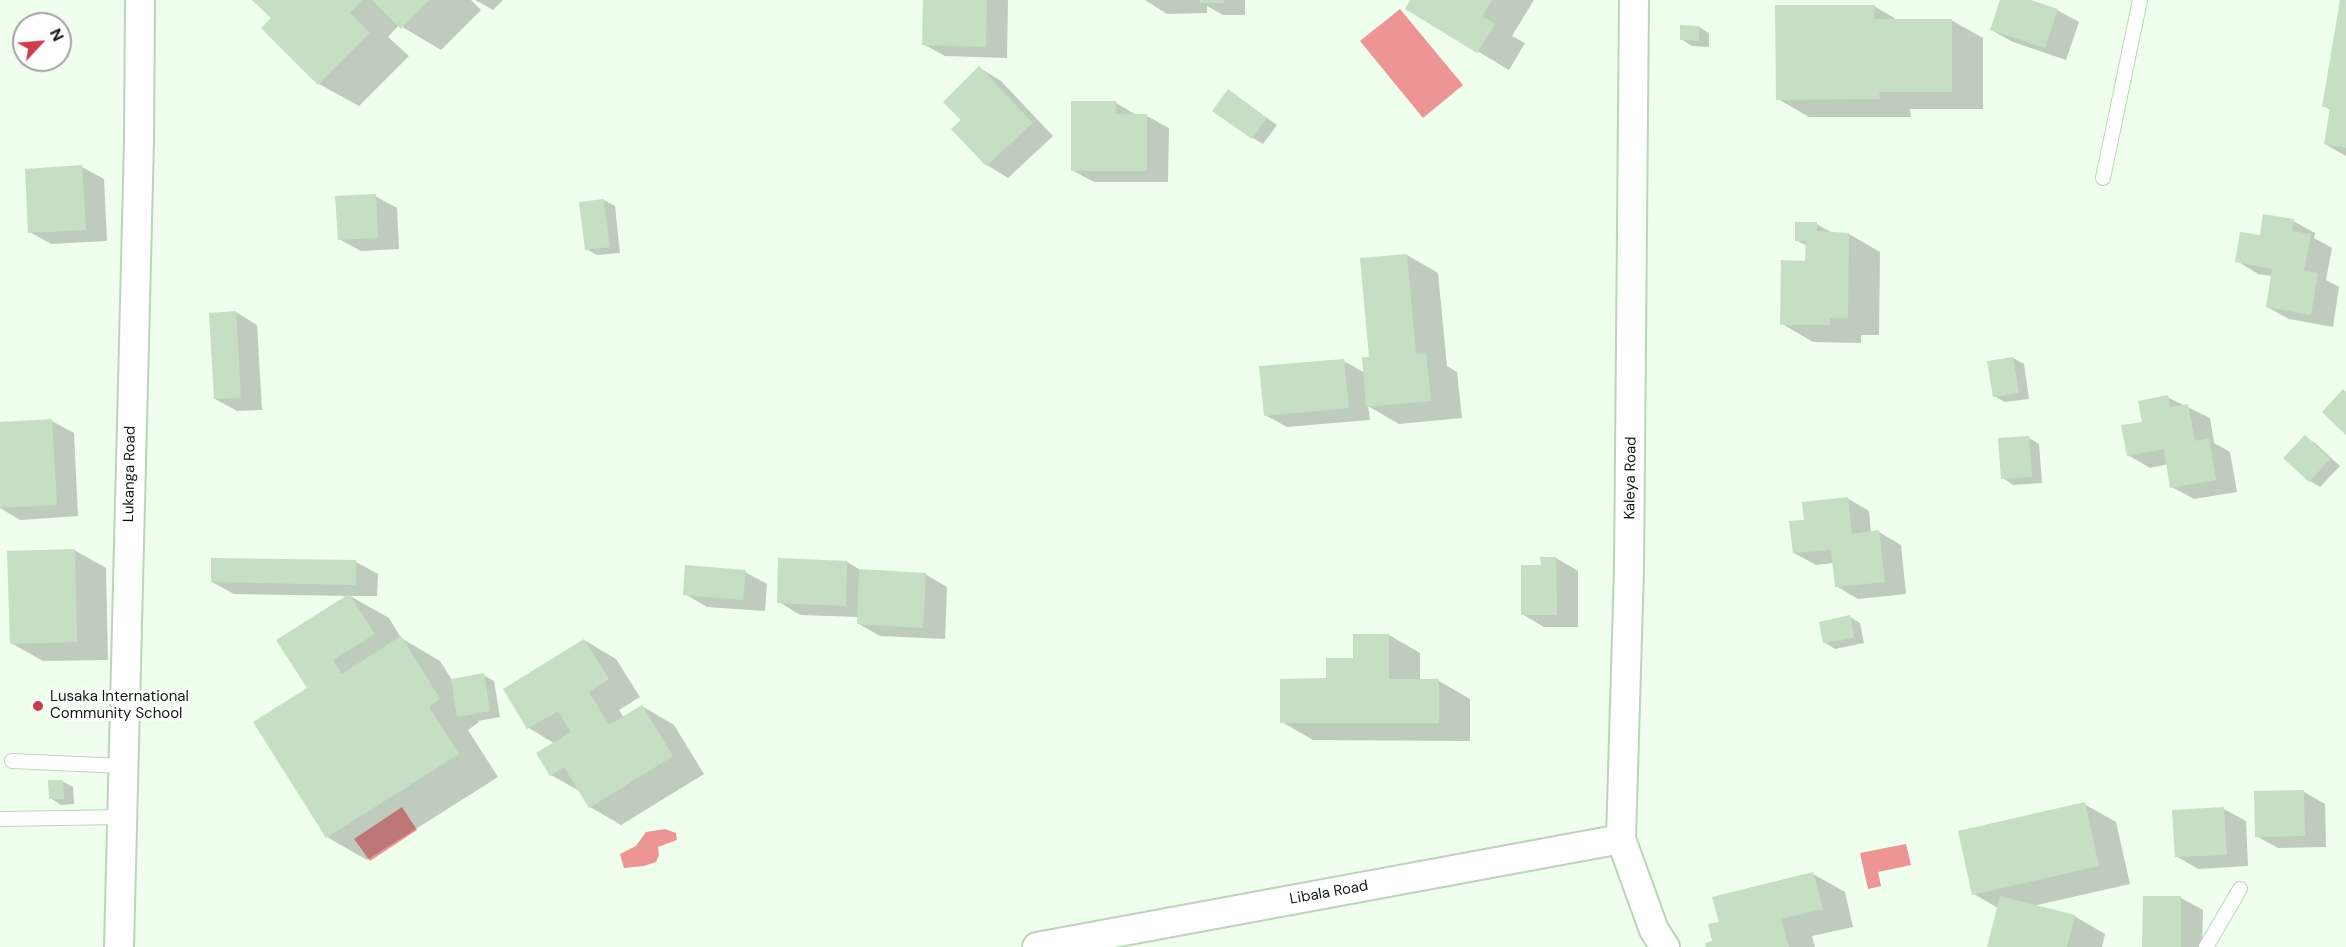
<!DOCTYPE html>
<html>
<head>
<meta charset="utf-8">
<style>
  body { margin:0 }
  #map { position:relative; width:2346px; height:947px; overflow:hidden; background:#effeed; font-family:"DM Sans",sans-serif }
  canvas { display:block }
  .north { position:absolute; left:12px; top:12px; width:60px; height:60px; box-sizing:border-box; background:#fff; border:2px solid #a0a3a0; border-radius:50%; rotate:64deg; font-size:16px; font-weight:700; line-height:24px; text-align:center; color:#111a11 }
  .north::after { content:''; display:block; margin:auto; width:21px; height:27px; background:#cd3c4a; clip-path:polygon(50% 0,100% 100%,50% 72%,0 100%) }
</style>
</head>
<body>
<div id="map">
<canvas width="2346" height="947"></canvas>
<div class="north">N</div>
</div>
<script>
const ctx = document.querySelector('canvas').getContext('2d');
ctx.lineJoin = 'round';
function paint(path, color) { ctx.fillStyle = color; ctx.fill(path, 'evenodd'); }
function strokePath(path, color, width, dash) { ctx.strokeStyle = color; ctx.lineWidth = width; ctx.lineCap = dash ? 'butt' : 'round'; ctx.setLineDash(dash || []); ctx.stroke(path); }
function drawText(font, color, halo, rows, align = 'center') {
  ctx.font = font + ' "DM Sans",sans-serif'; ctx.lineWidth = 6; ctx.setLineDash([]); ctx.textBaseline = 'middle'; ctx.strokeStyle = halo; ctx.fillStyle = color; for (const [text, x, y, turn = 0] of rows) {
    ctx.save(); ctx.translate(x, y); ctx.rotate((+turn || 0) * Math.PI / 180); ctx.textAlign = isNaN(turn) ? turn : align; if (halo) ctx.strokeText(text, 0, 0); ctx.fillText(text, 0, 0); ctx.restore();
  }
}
paint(new Path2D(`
  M1400,9L1463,85L1423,118L1360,41Z
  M402,807L417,830L370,861L354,839Z
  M665,829L676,833L677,840L658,847L659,855L656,862L644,866L624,868L620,854L636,846L646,832Z
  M1906,844L1911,865L1878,872L1881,886L1868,889L1860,853Z`), '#ed9595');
paint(new Path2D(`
  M254,0H471L481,10L441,50L399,25L388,37L409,56L359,106L319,84L273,18Z
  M475,0H503L493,10Z
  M924,0H1008L1007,58L945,56L923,44Z
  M1145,0H1245V15H1223L1207,6V13L1167,14Z
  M1412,0H1534L1512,36L1525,43L1509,70L1407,9Z
  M2001,0H2027L2057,10L2079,22L2066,60L2013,42L1991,30Z
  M2342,0H2346V156L2325,144L2331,110L2323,106Z
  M1874,6L1899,21L1951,20L1983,38V109H1910L1911,117H1809L1778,99Z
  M1699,27L1709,33V47L1692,46L1681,39Z
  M980,68L1001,81L1053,136L1008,178L987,165L953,130L963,120Z
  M1239,98L1277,125L1263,144L1253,138Z
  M1116,103L1138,116H1147L1169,128L1168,182H1094L1072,170Z
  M82,167L104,179L107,241L51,244L30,232Z
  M375,196L397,208L399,249L361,251L339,239Z
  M604,200L615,206L620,253L597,255L586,249Z
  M2293,221L2315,233L2314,238L2332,248L2326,280L2339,287L2333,327L2289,319L2267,307L2272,276L2258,274L2237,261L2261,237Z
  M1816,224L1833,233L1849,234L1880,252L1879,335H1861V343L1813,342L1782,324L1807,262V246L1796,240Z
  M1407,255L1438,273L1447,366L1457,372L1462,418L1399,424L1368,406L1370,420L1287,427L1265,415L1344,361L1365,373Z
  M236,312L257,325L262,410L237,411L215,399Z
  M2013,358L2024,364L2029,399L2005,402L1994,396Z
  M2167,397L2210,418L2214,443L2230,452L2237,492L2194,499L2172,487L2168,464L2150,468L2128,455Z
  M52,421L74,433L78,516L20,520L0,508V424Z
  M2305,437L2315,443L2340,466L2320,487L2310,481Z
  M2029,438L2039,444L2042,483L2013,485L2003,478Z
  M1847,498L1869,511L1871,533L1879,532L1901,545L1906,594L1858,599L1836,586L1834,563L1816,565L1794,553L1806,521Z
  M74,550L106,568L108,660L43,661L11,643Z
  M1556,558L1578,571V627H1544L1522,614L1542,567Z
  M356,562L378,574L377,596H350L389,618L401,638L440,661L452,680L483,675L494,681L500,717L478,721L479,722L468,730L498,777L367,860L327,837L255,723L309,689L349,596L234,594L212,582Z
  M847,562L862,571L925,574L947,587L945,639L880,636L859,624V617L800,615L779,602Z
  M745,572L767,584L765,611L707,607L685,594Z
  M1850,617L1860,623L1864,643L1835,649L1824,642Z
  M1389,635L1420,653V681H1439L1470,699V741L1313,740L1282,722L1328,680Z
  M584,640L616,659L640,697L619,710L624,718L642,706L674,725L704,774L621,825L590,807L581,792L551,775L555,744L529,728L505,689Z
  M62,781L73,787L74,804L61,805L50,798Z
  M2304,792L2325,804L2326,847L2278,848L2256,836Z
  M2084,804L2116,822L2130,884L2033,906L2074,916L2105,934L2102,947H1989L1998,908L1974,894Z
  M2224,809L2246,821L2248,866L2198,869L2176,856Z
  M1813,874L1845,892L1853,927L1812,936L1815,947H1708L1714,942L1720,923Z
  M2181,898L2203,910L2202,947H2144Z`), '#0003');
paint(new Path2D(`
  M252,0H362L350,13L370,33L318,85L261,28L271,18Z
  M372,0H429L401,29Z
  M923,0H987L986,47L922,45Z
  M1200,0H1224V3H1200Z
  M1410,0H1492L1482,16L1495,24L1477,53L1405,9Z
  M2000,0H2031L2058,9L2045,48L1990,30Z
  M2340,0H2346V148L2324,144L2330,108L2322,107Z
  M1775,5H1875L1874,19H1952V92H1879L1880,99L1776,100Z
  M1680,25L1699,26V41L1680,40Z
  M979,66L1033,123L986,166L951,129L961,120L943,102Z
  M1228,89L1267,118L1252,139L1212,111Z
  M1071,101H1116V114H1147V171H1071Z
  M82,165L86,230L28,233L25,169Z
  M376,194L378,238L338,240L335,196Z
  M604,199L610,247L585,250L579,202Z
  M2263,214L2294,219L2292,231L2311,234L2304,271L2318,273L2311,315L2266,307L2272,269L2235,262L2240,232L2260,235Z
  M1795,222H1817V231L1849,233L1848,318H1830V325H1780L1781,260L1805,261L1806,241H1795Z
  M1407,254L1416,354L1426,353L1431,401L1366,407L1362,357H1369L1360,258Z
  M236,311L241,398L214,399L209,313Z
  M2013,357L2019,393L1993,397L1987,361Z
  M1344,359L1349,408L1264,416L1259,366Z
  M2343,389L2346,392V435L2322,412Z
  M2168,395L2170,407L2188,404L2195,441L2209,438L2216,480L2170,488L2164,449L2127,456L2121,425L2142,422L2138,401Z
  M52,419L57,505L0,508V422Z
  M2305,435L2330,459L2309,482L2283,458Z
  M2029,436L2032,477L2001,479L1998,438Z
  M1848,497L1852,534L1879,530L1885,582L1835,587L1831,550L1793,553L1789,521L1804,520L1802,502Z
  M75,549L77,642L10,644L7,551Z
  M1540,557H1556L1557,615H1521V565H1541Z
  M211,558L356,560V585L211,582Z
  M778,558L847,561L846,606L777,603Z
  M685,565L746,570L743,600L683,595Z
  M859,569L926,573L923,628L857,624Z
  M349,594L375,634L333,660L342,674L401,636L440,699L429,707L459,754L326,838L253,722L307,688L276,640Z
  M1850,615L1854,638L1823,643L1819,622Z
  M1353,634H1389V679H1439V723H1280V679L1326,678V658H1353Z
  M584,639L609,679L589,692L609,725L642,705L673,756L589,808L564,767L550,776L536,753L571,732L558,711L527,729L503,689Z
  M484,673L490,711L457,717L451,679Z
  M48,780H63L64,799H49Z
  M2304,790L2305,836L2255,837L2254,791Z
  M2085,802L2099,866L1972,895L1958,831Z
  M2224,807L2227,855L2175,857L2172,810Z
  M1813,872L1823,909L1781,919L1789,947H1706L1705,943L1712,941L1708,924L1719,922L1712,897Z
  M2000,896L2075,915L2067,947H1987Z
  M2143,896H2181V947H2142Z`), '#c6dec3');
const service = new Path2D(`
  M2103,178L2140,0
  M12,761L123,766
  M0,819L122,817
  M2206,947L2240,889`);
const minor = new Path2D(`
  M1634,0L1629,568L1621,839L1654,930L1665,947
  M119,947L139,141L140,0
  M1037,947L1621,839`);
strokePath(service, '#bcd5ba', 16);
strokePath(minor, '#bcd5ba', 32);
strokePath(service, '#fff', 14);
strokePath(minor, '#fff', 28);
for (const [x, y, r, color] of [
  [38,706,6,"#cd3c4a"]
]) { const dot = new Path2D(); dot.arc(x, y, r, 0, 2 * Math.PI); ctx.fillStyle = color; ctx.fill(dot); strokePath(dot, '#fff', 2); }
drawText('15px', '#111a11', '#fff', [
  ["Lukanga Road",130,474,-89],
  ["Kaleya Road",1631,478,-89],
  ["Libala Road",1329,893,-10]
]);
drawText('15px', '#111a11', '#fff', [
  ["Lusaka International",50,697],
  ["Community School",50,714]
], 'left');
</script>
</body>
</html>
